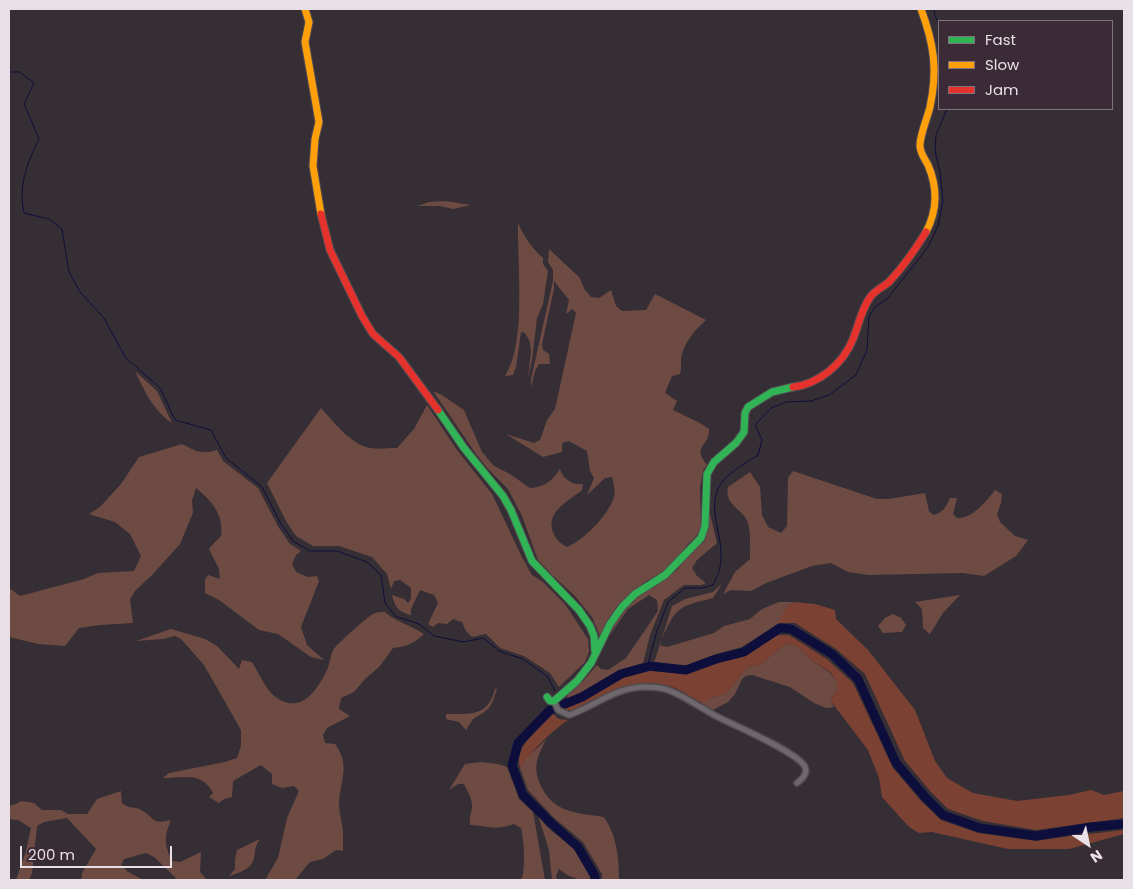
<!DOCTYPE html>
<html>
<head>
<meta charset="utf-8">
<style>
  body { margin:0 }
  #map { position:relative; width:1133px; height:889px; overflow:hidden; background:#362e35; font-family:Poppins,sans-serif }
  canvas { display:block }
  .frame { position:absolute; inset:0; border:10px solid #e9e0e7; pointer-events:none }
  .legend { position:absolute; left:938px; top:20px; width:175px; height:90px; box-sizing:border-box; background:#3a2b36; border:1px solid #80737d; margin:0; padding:6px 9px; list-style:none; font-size:15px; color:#e9e0e7 }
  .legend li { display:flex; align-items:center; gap:10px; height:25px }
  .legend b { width:25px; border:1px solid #80737d }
  .north { position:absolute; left:1063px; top:819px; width:50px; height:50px; -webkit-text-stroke:4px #3a2b36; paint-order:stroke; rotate:146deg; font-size:14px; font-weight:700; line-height:20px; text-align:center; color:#e9e0e7 }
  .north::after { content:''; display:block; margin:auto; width:18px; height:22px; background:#e9e0e7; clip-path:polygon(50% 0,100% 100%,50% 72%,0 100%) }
  .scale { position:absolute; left:20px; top:846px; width:152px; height:22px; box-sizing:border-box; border:2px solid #e9e0e7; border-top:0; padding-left:6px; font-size:15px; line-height:18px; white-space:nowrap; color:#e9e0e7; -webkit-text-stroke:4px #3a2b36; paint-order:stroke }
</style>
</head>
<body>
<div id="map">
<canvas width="1133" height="889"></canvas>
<div class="frame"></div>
<ul class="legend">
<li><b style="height:6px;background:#30b455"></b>Fast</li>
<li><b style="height:6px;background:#ff9f0a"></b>Slow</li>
<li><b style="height:6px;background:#e5322d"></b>Jam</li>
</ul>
<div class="north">N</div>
<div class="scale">200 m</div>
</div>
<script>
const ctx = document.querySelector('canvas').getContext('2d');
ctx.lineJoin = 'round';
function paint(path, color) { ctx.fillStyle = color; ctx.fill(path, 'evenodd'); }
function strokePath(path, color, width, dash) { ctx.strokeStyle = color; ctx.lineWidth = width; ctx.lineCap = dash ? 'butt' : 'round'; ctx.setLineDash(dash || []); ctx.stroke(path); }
paint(new Path2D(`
  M445,201L471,205L453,209L440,206H418L429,202Z
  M518,223C524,237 532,248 543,258V264L548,271L543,304L537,318L532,360L528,378L531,351L530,342L525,333L521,332L516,367L513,375L505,376C527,343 517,264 518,223Z
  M549,249L579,277L585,290L591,297L599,298L611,290L616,306L622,311L646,310L655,294L706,320C696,329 686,340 682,354C680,360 682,368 680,374L672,376L665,393L677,401L673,410L700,423L709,429C710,447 691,445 707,465L703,470L700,488L701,527L698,534L687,545L671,565L660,574L646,581L619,604L608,619L600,636L592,617L575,596L552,575L538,560L522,516L508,489L488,469L476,454L433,391L442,395L464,410L482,452L494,466L510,474L530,488C545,487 552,481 560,469C563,479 573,486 583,484L582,490C570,500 548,510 552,529C554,538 560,543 567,547C584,540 606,517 613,500C616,492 614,485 612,477L605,478L587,495L594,478L590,471L587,451L569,441L562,443V452L543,457L506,434L534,443L540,440L547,420L555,409L576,313L572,309L566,314L569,300L554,281V289L542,344L543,350L549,354L550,364H539L535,371L531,387V379L553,281V270L548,262Z
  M135,371L157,391L172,423C153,410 145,392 135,371Z
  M427,405L457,450L492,494L522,557L532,575L543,582L565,604L588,639L589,652L585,662L559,687L550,673L524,656L500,648L486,634L472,637L466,631L462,622L453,619L447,624L438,623L433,627L428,624L438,603L434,595L420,590L411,609V615C398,612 395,607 392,595L404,599L408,603L411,599V588L400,580L394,581L391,589L387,574L372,557L339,546H313L296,536L286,521L267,483L321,408C334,422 348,441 366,447C375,450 388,448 397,448L414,429Z
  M182,444C196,451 201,455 217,450L223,461L258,488L279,528L290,544L301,551L296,555L292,564L296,572L308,577L317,576L319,581L301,627L307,645L324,660L311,657L278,634L259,630L219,600L205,593V580L208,575L220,579L219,569L209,549L213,544L221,536C224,515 212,501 196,488L192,501L193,513L180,544L153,574L135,591L130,599L133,623L100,625L79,628L65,646L38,644L9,637V588L20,596L84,579L98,573L134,571L141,556L130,534L115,522L89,514L100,507L121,484L139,457Z
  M793,471L877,499H889L925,493L929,511L933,515C943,513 946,507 950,498H957L953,514L957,518C972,519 987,501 995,490L1002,494L1001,503L997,514L1000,522L1015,536L1028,540L1016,556L984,576L963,573L868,575L848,572L831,563L812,566L766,583L751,591L731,590L723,594L735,572L750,559C750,548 751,534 748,523C744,509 724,506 728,487L750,472L760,487L762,515L768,527L781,533L787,526L788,478Z
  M708,512L710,514L717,543L697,560L692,568L697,576L706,583L701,585H684L664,600L650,635L643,663L622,669L582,692L567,699L568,693L583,681L597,665L601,669L608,670L626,658L658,611L657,600L649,595L628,609L609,636L617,619L626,607L637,598L677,570L692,551L704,542L708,530Z
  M722,584L713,598C674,607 675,610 659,645L667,647L714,633L724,626L750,619L762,609L779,602H794L786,608L779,623L742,647L716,654L686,666L654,663L672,606L685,599L713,592Z
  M960,595L943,613L930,634L923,628L922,609L915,602Z
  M385,612C396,622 411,625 424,634C413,644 408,646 393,648L379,667L365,679L354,692L341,698L339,709L350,716L327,728L323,735L325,743L335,744C351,765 340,781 339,804C339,813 342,822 343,831C343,838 343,844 343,851L336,850L323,859L310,862L295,880H265L278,858L287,818L299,791L294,786L282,788L272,784V774L261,765L233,781L232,797L224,799L219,803L209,797L213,793C202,771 183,778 163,778L169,773L225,762L237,758L241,746V730L204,665L181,639L175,636L163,639L136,641L171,629L205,639L217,646L239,669L242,660L252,662C258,672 265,687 273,695C298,716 315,694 326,672C330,665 330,657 333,650C335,646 368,616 373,614C376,612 381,612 385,612Z
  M893,614L901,618L906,625L902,632L883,633L878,626L885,618Z
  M789,643L798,647L809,658L830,673L837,682V690L830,700L834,707L826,708L814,703L790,687L752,675L746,676L742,679L735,694L728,702L713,710L701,703L713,697L725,694L734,684L747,667L760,665L779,649Z
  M495,689H497L493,701L489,708L483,713L473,719L466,730L459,722L446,719V714C470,714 488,717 495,689Z
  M546,740C537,757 533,766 540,784C552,813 578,813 604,817C617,836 619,858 619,880H602V874L583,842L553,817L528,790L520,768L526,758Z
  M481,762L498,764L507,767L519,799L533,812L545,880H521C526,871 524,840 521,828L514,824C492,831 491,826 470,825C469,818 471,814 472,808C473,800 468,792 464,784H458L449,790L465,764Z
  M121,791L122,803C132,810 134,806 141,810C156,818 151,825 171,820C164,836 164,845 172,861L180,862L201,852L200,872L207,880H176L175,877L154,857L146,853L124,859L121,865L127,871L143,880H81L82,873L96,849L67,818L44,822L37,826L32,873L29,880H16L26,851L31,828L18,820L9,819V806L16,804L21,801L34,803L42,810H61L68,814H87L97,799Z
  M538,815L547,827L574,849L590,877V880C578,880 568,877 559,869L556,876L557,880H552L549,850Z
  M260,839C254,848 256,849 254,858C252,869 239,873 229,876L235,869V859L237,850Z`), '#6d4b43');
paint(new Path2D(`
  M794,602L815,604L835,610L836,619L868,650L915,710L935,761L947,778L973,793L1017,801L1069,795L1091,790L1104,795L1124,791V818L1036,830L983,821L948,809L931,792L905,761L865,674L836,649L795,623H778L786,608Z
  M778,635H789L828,660L853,683L893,768L921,801L941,820L978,833L1036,841L1071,836L1124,830V834L1069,849H1008L932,832L919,833L909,827L882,797L879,778L868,750L830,700L837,690V682L831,673L809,658L798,647L789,643L779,649L760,665L747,667L734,684L725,694L713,697L703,703C693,699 685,692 675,688C638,673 603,695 571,711L562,709L583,701L622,678L650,671L685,674L718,663L743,657Z
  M553,714L559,719L568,720C552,731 530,752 520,768C514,746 539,728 553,714Z`), '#7b4234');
strokePath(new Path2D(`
  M934,9L935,16L939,23
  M9,72H20L34,83L24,104L39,139C27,164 18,185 24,213L49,219L62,229L69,272L80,292L104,318L125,357L160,388L175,420L211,430L226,458L262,487L281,524L293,541L310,551H337L367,562L381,575L385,603L395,616L419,624L434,636L464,642L483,638L499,651L523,659L548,677L555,691
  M647,667L657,631L668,602L685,588H702L713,585C717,577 721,568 721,559C723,531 701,498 729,475C737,467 748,462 758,455L762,440L755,425L771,408L786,402L811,401L829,395L856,375L867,350L869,316L876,306L887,299L928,247L938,226L943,201L940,172L935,151L936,135L947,109`), '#0d0e3c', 1);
strokePath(new Path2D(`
  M595,880V876L578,847L550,822L523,795L512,765L518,743L550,710L582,697L621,674L650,666L686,670L716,659L744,652L780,628L791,629L832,654L858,679L896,763L926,798L943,815L980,828L1036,836L1091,827L1124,824`), '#0d0e3c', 9);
const street = new Path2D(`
  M554,701L558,710L569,715C595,706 617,686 647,687C656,687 665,688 673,692C689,699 704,710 720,718C736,726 799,753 805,767C808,774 802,779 797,783`);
const fast = new Path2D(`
  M438,410L464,448L503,496L511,510L532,561L579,610L590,626L594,636L595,652
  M547,697L550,701H554L577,681L591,663L610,624L622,607L635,594L665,575L701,538L705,526L707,474L714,462L736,443L744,432L745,413L748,407L772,392L793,387`);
const slow = new Path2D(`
  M305,9L309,22L305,42L319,122L315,139L313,166L321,214
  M921,9C934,44 938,70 930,107C927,119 921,132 920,144C919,152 925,159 928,165C938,188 937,211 926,232`);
const jam = new Path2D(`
  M321,214L330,250L362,316L373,334L399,357L438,410
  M793,387C819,384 843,364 853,339C859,325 861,309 871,296C876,290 883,287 889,282C903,267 915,250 926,232`);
strokePath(street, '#524c51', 8);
strokePath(fast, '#524c51', 9);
strokePath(slow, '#524c51', 9);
strokePath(jam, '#524c51', 9);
strokePath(street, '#6e686d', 5);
strokePath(fast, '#30b455', 7);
strokePath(slow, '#ff9f0a', 7);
strokePath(jam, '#e5322d', 7);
</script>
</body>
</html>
